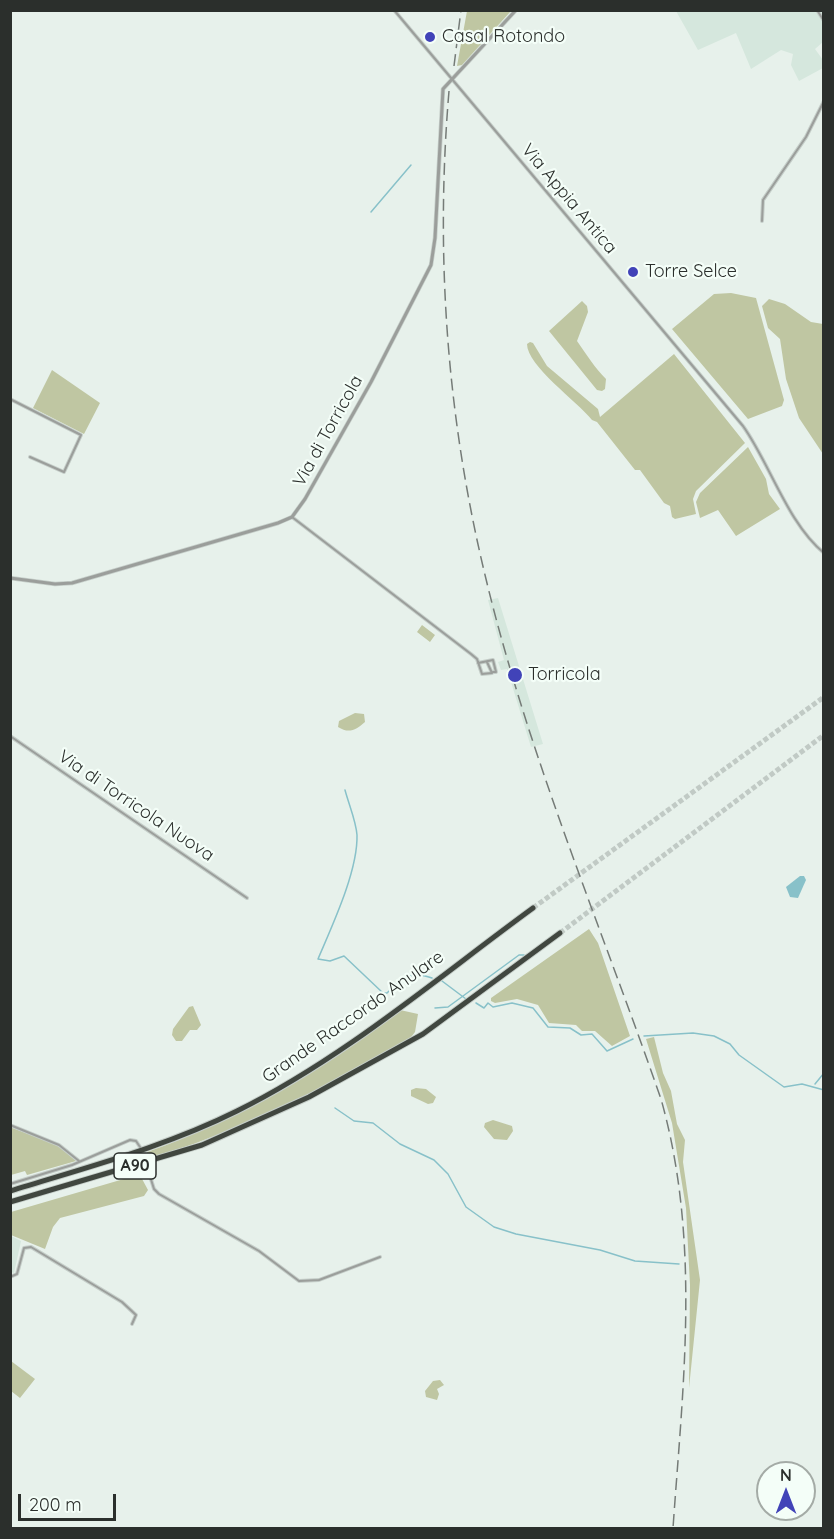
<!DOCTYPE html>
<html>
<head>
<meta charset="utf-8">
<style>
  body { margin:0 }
  #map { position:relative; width:834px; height:1539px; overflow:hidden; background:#e7f1eb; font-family:Quicksand,sans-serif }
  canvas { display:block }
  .frame { position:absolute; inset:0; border:12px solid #2b2f2c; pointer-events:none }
  .north { position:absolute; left:756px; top:1461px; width:60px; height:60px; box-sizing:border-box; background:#f4fef8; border:2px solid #a4aba6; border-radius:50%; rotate:0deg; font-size:16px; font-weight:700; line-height:24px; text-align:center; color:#2b2f2c }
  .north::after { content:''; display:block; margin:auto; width:21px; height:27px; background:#4143b8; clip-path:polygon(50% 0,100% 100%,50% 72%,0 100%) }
  .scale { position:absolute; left:18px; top:1494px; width:98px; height:27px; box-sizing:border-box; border:3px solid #2b2f2c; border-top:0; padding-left:8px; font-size:18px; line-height:21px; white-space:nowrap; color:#2b2f2c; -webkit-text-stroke:4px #f4fef8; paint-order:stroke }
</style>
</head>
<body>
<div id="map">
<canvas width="834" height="1539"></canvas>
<div class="frame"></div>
<div class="north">N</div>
<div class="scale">200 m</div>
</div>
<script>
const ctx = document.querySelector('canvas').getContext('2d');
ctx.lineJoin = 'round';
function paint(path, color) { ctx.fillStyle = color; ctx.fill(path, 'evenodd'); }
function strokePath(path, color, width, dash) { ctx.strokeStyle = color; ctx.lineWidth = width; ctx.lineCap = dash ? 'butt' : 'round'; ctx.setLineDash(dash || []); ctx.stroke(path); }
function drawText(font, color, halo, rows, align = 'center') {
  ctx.font = font + ' Quicksand,sans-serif'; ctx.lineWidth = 4.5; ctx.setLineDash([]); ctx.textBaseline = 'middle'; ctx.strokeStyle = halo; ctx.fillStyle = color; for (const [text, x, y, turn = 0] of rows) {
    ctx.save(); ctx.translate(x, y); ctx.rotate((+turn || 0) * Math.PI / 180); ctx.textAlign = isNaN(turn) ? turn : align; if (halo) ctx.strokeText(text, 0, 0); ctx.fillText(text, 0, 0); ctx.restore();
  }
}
paint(new Path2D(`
  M676,11H823V42L815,49L823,60V68L799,81L791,65L793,54L781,50L751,69L736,33L698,50Z
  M498,598L543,744L531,747L507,669L501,670L498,662L504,660L488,600Z
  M11,1236L21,1241L14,1273L11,1272Z`), '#d5e7dd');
paint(new Path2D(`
  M467,11H511L462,65L457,66Z
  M731,293L756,298L784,400L782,406L748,419L672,329L714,294Z
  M769,299L785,304L811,322L823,324V454L799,418L786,379L780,339L768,328L762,306Z
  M582,301L587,306L588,312L577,341C587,355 594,367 606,379L605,389L602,391L597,390L549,331Z
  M530,342L533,343L547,366L598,409L600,417L674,354L745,443L696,491L693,499L696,514L675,519L672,517L670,506L664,503L640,470H635L597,422L592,420C577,401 527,366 527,344Z
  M52,370L100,403L84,434L33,408Z
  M748,447L766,479L769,494L780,509L736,536L718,510L700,518L696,502L700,493Z
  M422,625L435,635L430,642L417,632Z
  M355,713L364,714L365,722C356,730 349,734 338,727L339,721Z
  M589,929L598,943L630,1036L612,1046L595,1031H582L576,1025L549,1023L538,1005L517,999L495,1003L491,1001V998Z
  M193,1006L201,1025L197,1030H190L182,1041H176L172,1035L173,1029L189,1007Z
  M400,1010L418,1014L415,1032C408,1043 392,1049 381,1055C309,1098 230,1133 150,1159L147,1152C241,1120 320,1066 400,1010Z
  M654,1037L663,1073L671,1091L677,1124L685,1140L683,1162L700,1280L689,1388L690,1285L686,1208L672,1123L646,1039Z
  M416,1088L426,1089L436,1097L433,1103L428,1104L411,1096V1090Z
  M493,1120L512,1126L513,1131L507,1140L494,1139L484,1127L485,1123Z
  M10,1127L58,1145L76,1161L27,1175L25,1171L11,1175Z
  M134,1176L141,1177L148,1190L144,1196L60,1218L53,1227L45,1249L11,1235V1212Z
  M11,1361L35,1379L20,1398L11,1391Z
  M440,1380L444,1385L437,1389L439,1394L437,1400L426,1397L425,1391L433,1381Z`), '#bfc6a2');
paint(new Path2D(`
  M800,876H804L806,880L798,898L790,897L786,887Z`), '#88c1c9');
strokePath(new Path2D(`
  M371,212L411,165
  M345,790C349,805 356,821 357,835C358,871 332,926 318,959L330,961L344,956L383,993H387C402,978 410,970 432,978
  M442,981L466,999
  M476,1003L484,1008L488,1003L493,1007L512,1003L533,1008L548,1027L570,1028L581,1035L592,1034L607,1051L633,1039
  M435,1008L448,1007L519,955H524
  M644,1036L693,1033L714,1036L730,1044L739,1055L784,1087L802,1084L824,1090
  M815,1084L824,1073
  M335,1108L354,1121L373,1123L400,1144L434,1160L448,1174L466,1207L494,1227L516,1234L600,1250L635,1261L679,1264`), '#88c1c9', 1.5);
strokePath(new Path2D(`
  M533,908L824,697
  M560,933L824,735`), '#c1cac5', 5, [5, 2.5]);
const minor = new Path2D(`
  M394,10L743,426C770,464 788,524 824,553
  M817,10L824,21
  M762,221L763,200L806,137L824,101
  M10,399L81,435L64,472L30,457
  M292,517L471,654L477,659L482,674L492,673
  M487,662L492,673
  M478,663L493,660L496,672H493
  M10,736L247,898
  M10,1125L59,1145L79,1161
  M148,1170L154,1189L159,1194L259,1251L299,1281L319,1280L380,1257
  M10,1184L72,1165L130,1140L136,1141L140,1147
  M10,1277L17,1274L24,1248L31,1247L122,1302L136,1315L132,1324`);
const tertiary = new Path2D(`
  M10,578L55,584L72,583L278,523L292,517L305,499L371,382L431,265L435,238L443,89L516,10`);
const motorway = new Path2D(`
  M10,1191C87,1167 165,1147 237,1111C344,1058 437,978 533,908
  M10,1202L202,1145L309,1097L423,1034L560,933`);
strokePath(minor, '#c5cec9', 4);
strokePath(tertiary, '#c5cec9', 4.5);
strokePath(motorway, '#c5cec9', 7);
strokePath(minor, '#9b9e9b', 2);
strokePath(tertiary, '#9b9e9b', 3);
strokePath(motorway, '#414740', 5);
strokePath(new Path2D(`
  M454,66L461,10
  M449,91C435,256 447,419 486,579C528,754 602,929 661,1099C701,1241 683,1384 673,1528`), '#757b77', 1.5, [12, 6]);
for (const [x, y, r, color] of [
  [430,37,6,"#4143b8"],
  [633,272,6,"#4143b8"],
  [515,675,8,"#4143b8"]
]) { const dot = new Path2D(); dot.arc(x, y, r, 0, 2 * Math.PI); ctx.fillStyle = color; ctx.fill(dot); strokePath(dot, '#f4fef8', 2); }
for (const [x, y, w] of [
  [135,1166,42]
]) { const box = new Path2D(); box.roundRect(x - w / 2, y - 13, w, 26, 4.5); ctx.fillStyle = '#f4fef8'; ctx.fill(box); strokePath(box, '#2b2f2c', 1.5); }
drawText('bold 16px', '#2b2f2c', null, [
  ["A90",135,1166]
]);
drawText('18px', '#2b2f2c', '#f4fef8', [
  ["Casal Rotondo",442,37],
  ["Torre Selce",645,272],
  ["Torricola",528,675]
], 'left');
drawText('18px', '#2b2f2c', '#f4fef8', [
  ["Via Appia Antica",569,199,50],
  ["Via di Torricola",328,431,-61],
  ["Via di Torricola Nuova",136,806,34],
  ["Grande Raccordo Anulare",353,1017,-35]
]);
</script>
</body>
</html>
